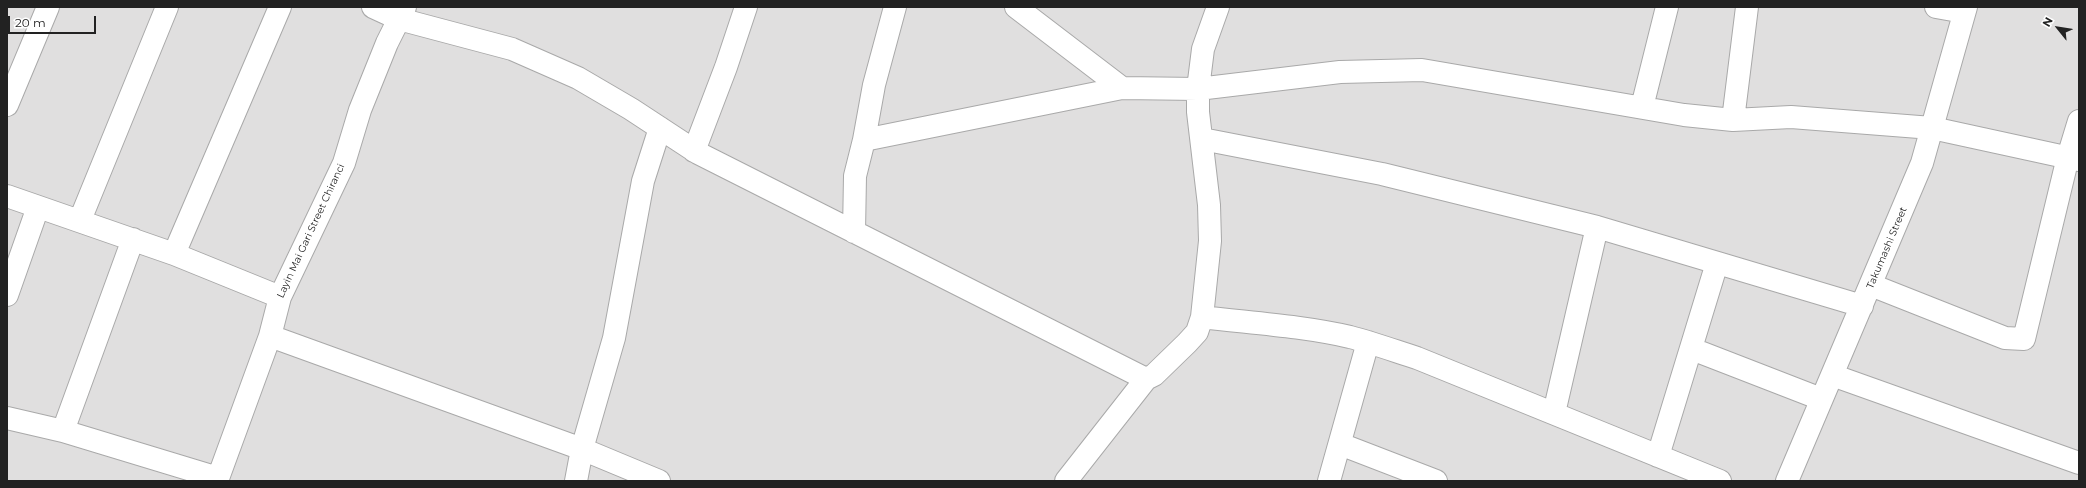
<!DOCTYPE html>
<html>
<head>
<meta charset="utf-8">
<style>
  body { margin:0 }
  #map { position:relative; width:2086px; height:488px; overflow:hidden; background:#f3eee8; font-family:Montserrat,sans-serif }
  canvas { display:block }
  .frame { position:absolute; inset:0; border:8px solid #222; pointer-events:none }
  .north { position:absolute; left:2038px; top:8px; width:40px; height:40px; -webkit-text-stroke:3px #fff; paint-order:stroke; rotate:300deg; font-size:11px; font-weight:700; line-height:16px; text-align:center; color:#222 }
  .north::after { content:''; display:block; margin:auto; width:14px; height:18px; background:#222; clip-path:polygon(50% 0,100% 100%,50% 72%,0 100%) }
  .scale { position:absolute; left:8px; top:16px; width:88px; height:18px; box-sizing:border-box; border:2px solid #222; border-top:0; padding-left:5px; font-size:12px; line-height:14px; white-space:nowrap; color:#222; -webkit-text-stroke:3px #fff; paint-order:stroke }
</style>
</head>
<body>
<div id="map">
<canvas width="2086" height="488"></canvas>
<div class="frame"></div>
<div class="north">N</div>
<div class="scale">20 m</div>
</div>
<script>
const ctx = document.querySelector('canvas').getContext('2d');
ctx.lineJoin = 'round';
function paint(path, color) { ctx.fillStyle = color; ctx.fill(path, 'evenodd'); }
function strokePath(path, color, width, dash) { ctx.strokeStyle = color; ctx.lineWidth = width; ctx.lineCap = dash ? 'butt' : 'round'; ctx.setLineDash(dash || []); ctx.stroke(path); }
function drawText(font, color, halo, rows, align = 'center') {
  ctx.font = font + ' Montserrat,sans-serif'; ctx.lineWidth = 3.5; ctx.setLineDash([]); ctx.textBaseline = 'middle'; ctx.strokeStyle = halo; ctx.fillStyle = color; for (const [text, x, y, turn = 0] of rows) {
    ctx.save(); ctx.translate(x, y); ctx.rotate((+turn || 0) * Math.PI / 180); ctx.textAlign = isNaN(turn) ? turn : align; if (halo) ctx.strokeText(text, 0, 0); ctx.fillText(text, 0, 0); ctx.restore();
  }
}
paint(new Path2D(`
  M7,7H2079V481H7Z`), '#e0dfdf');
const street = new Path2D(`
  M373,7L399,19L512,49L578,78L631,109L698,153L1146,379
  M1016,7L1122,88
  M1936,7L1964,12
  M7,105L48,7
  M1642,107L1667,7
  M1733,120L1747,7
  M1202,139L1382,174L1597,227L1862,306
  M864,140L1122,88L1198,89L1340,72L1422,70L1684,115L1733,120L1791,117L1932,128L2079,160
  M694,151L726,67L746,7
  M7,196L174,254L280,297
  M80,220L167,7
  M854,232L855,176L864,140L874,85L895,7
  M174,254L280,7
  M1871,285L2005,338L2024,339L2068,157L2079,121
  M7,295L38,207
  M1202,317C1251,323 1302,326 1350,337C1373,343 1395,351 1417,358L1720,481
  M270,336L582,449L659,481
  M1692,349L1821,399
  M1832,375L2079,463
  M1554,413L1597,227
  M7,418L63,431L218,478
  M63,431L133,239
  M1340,444L1436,481
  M1658,456L1717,263
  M217,481L270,336L280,297L344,163L360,110L387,43L405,7
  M576,481L582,449L614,338L643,181L660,128
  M1066,481L1146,379L1154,375L1187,343L1197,332L1202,317L1210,241L1209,205L1198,112V89L1203,49L1218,7
  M1329,481L1368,342
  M1787,481L1922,163L1966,7`);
strokePath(street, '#a9a9a9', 24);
strokePath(street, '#fff', 22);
drawText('10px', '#222', '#fff', [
  ["Layin Mai Gari Street Chiranci",311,231,-65],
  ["Takumashi Street",1887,248,-67]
]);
</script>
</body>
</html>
